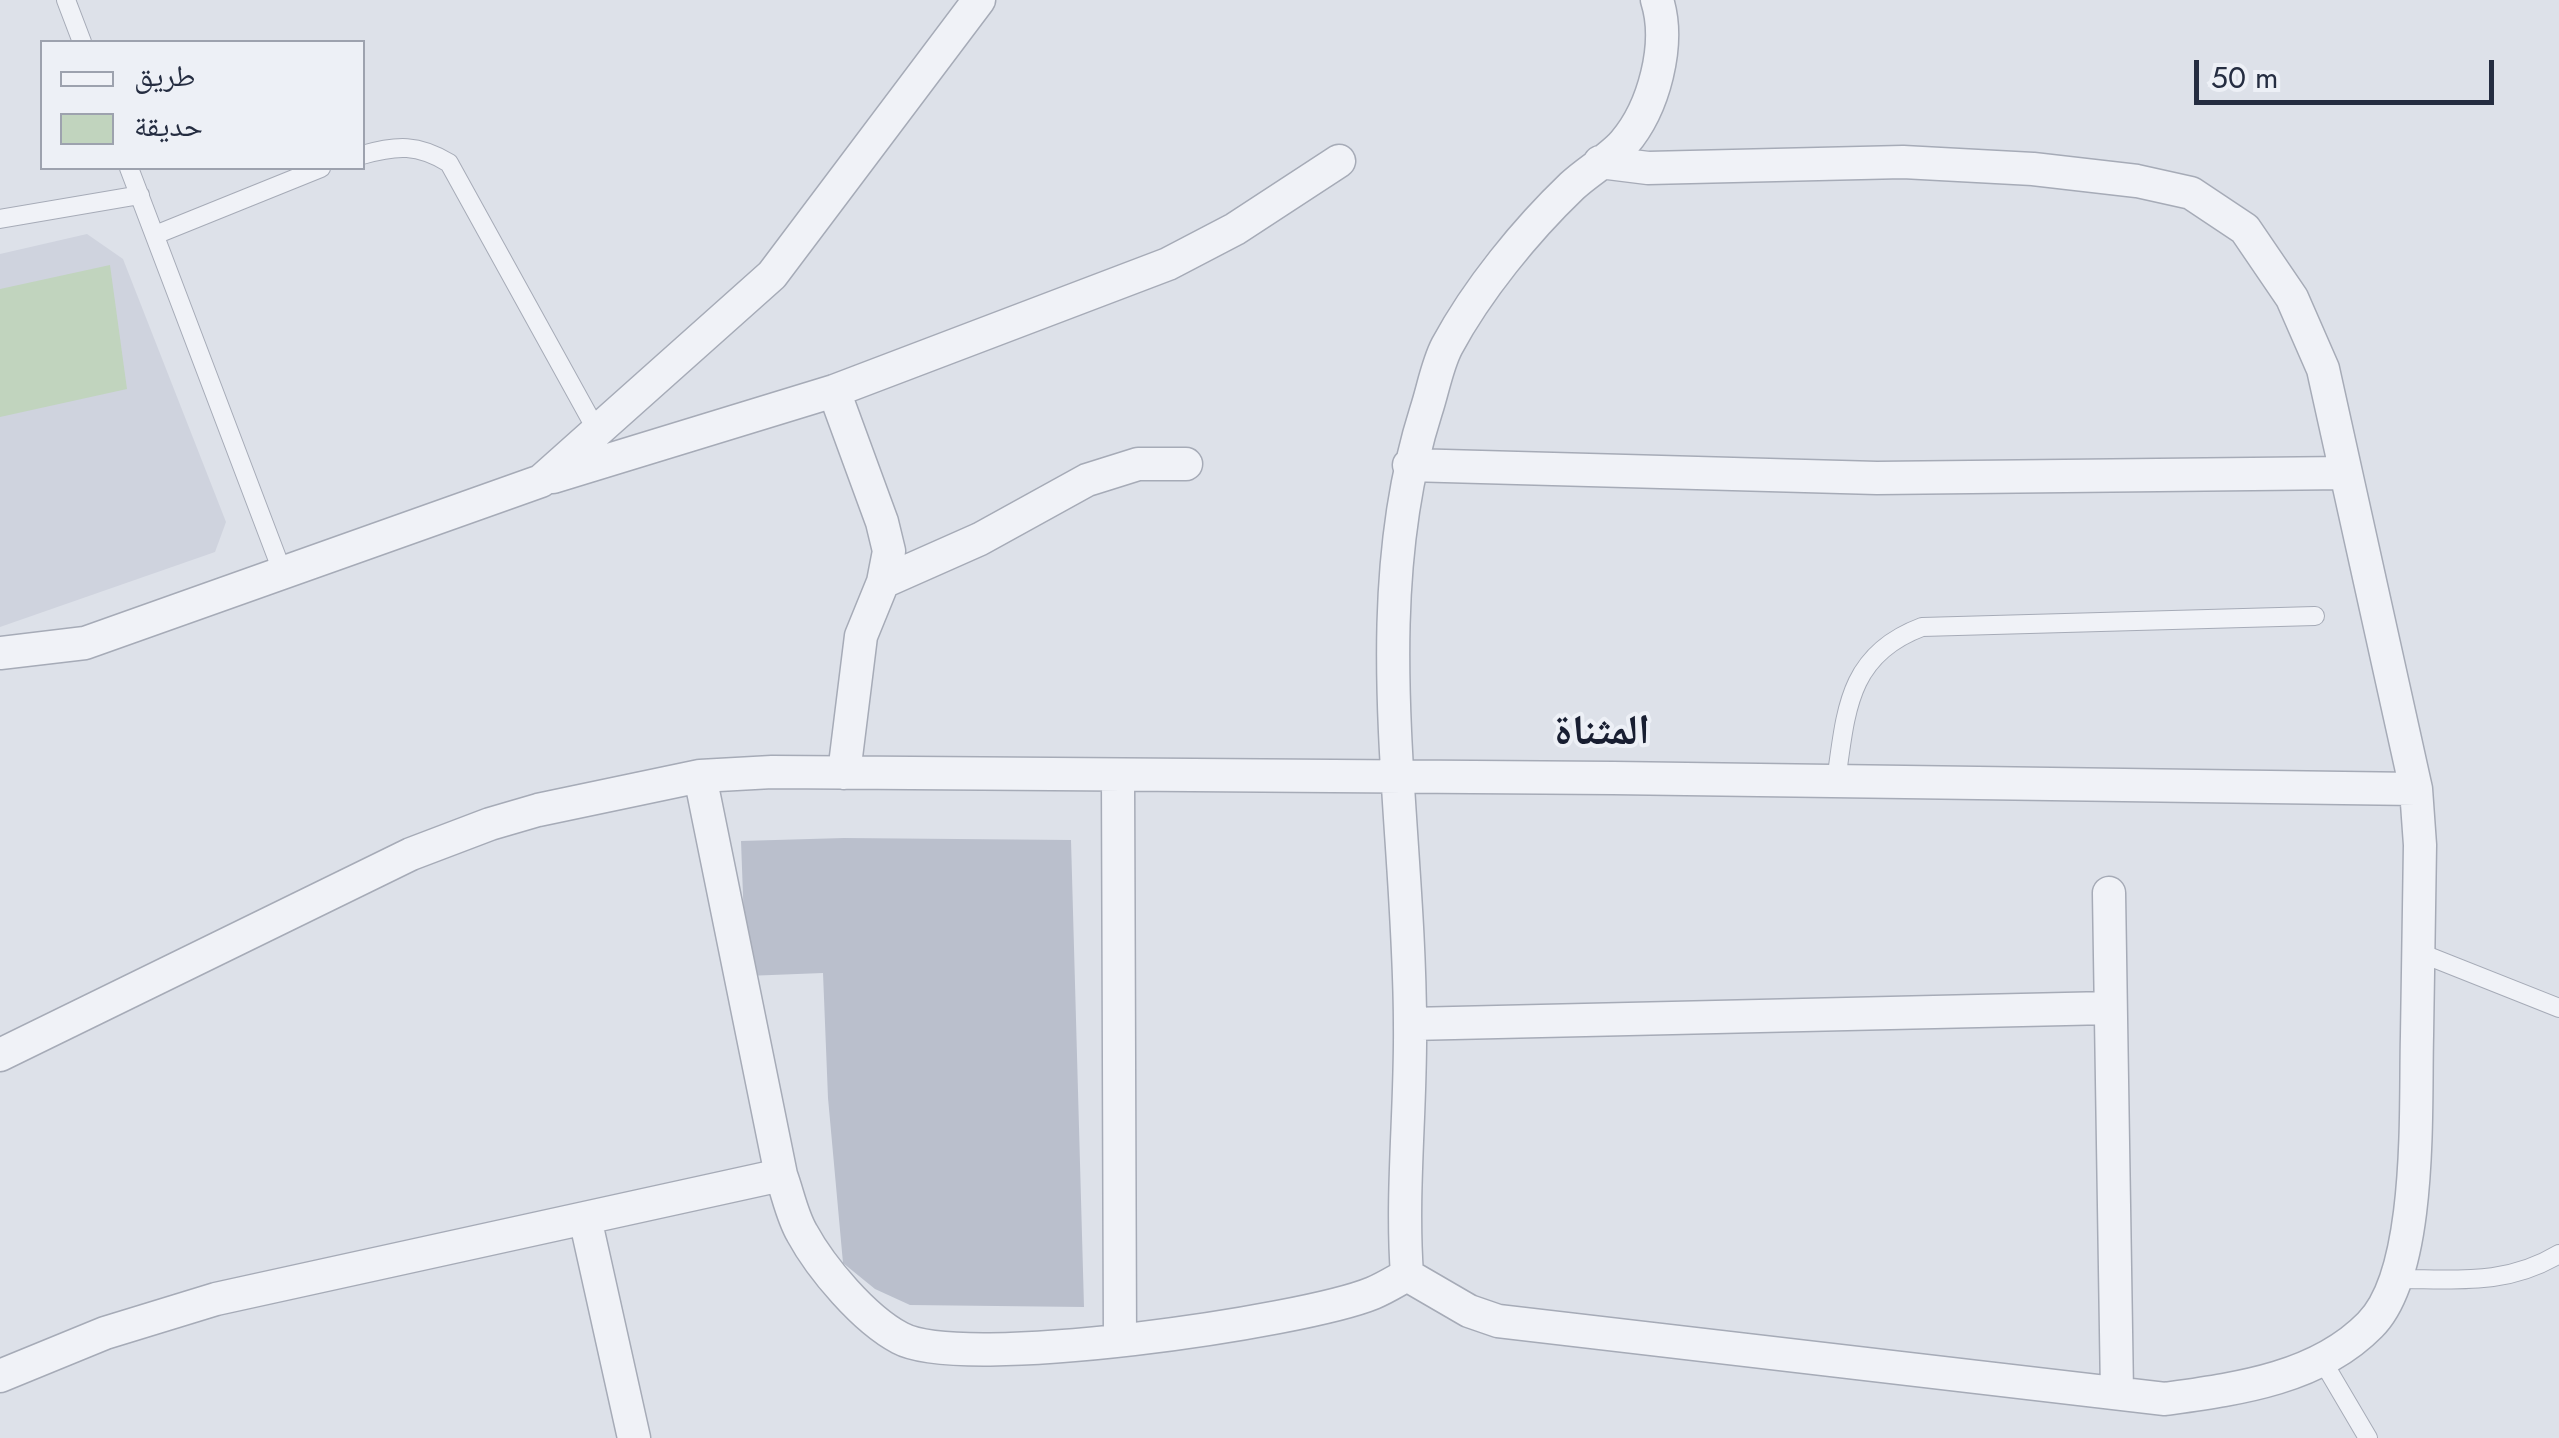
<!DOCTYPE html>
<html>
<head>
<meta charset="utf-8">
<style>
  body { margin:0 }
  #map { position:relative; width:2559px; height:1438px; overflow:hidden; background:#dde1e9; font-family:Jost,"Noto Naskh Arabic",sans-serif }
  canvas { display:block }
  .legend { position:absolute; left:40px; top:40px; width:325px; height:130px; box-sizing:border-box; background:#edf0f6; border:2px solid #9da2ae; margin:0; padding:12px 18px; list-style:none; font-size:30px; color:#252d41 }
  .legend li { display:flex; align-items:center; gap:20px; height:50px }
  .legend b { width:50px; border:2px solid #9da2ae }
  .scale { position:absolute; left:2194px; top:60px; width:300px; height:45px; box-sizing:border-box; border:5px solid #252d41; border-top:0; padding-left:12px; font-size:30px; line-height:35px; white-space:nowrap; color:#252d41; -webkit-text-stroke:8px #edf0f6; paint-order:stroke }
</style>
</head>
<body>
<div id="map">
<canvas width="2559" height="1438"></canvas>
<ul class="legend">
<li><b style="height:12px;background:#f0f2f7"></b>طريق</li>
<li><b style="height:28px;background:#c1d4be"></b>حديقة</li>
</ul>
<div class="scale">50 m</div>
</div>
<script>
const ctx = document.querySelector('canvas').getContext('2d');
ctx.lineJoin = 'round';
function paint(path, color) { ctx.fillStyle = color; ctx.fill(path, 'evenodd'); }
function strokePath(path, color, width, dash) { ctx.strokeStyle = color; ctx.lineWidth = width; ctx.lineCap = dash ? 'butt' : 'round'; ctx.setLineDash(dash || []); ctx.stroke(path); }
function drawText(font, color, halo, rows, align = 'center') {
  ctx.font = font + ' Jost,"Noto Naskh Arabic",sans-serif'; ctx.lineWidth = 8; ctx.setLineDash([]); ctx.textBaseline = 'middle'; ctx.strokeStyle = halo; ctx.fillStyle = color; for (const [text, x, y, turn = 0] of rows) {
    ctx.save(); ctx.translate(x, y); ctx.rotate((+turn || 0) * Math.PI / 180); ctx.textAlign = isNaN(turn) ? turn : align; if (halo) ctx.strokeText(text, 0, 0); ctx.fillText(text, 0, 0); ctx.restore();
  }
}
paint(new Path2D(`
  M87,234L123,259L226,522L215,552L0,627V254Z`), '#cfd3de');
paint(new Path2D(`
  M110,265L127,389L0,417V289Z`), '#c1d4be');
paint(new Path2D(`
  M844,838L1071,840L1084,1307L910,1305L875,1289L843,1263L828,1098L823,973L746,976L741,841Z`), '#babfcc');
const lane = new Path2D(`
  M66,0L82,42
  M362,155C397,145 418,144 449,163L597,431
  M129,168L282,571
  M0,219L140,195
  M155,235L321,168
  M1836,781C1846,712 1847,655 1922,627L2315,616
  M2418,952L2559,1008
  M2397,1279C2456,1279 2506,1286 2559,1254
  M2322,1360L2368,1438`);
const street = new Path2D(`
  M834,391L882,522L889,551L883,582L861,636L844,773
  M1409,465L1877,478L2346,473
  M553,477L834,391L1168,264L1235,229L1339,161
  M883,582L980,539L1087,480L1138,464H1186
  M0,653L85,643L541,481L772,275L979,0
  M1118,775L1120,1340
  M700,776L781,1175C788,1194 792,1216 802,1233C821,1268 864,1319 900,1338C962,1372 1303,1322 1373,1293C1385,1288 1396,1281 1407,1275C1401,1192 1411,1109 1410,1026C1410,822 1363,609 1426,411C1433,390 1437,365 1447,346C1477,290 1526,230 1572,186C1588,171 1610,159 1624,143C1654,108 1671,44 1657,0
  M2109,893L2117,1393
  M1410,1024L2109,1008
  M0,1055L411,854L490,824L538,810L700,776L772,772L1613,778L2416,789
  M585,1218L634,1438
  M1407,1275L1469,1311L1498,1321L2165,1399C2236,1389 2317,1379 2370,1325C2423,1272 2415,1108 2417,1036C2418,972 2419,909 2420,845L2416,789L2323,369L2292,298L2245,229L2191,193L2137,181L2033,169L1903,162L1648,168L1600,162
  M0,1376L105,1333L216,1299L781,1175`);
strokePath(lane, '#a6abb7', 20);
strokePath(street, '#a6abb7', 35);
strokePath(lane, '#f0f2f7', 18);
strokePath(street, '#f0f2f7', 32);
drawText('bold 42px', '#181e31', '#edf0f6', [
  ["المثناة",1602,734]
]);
</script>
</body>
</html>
